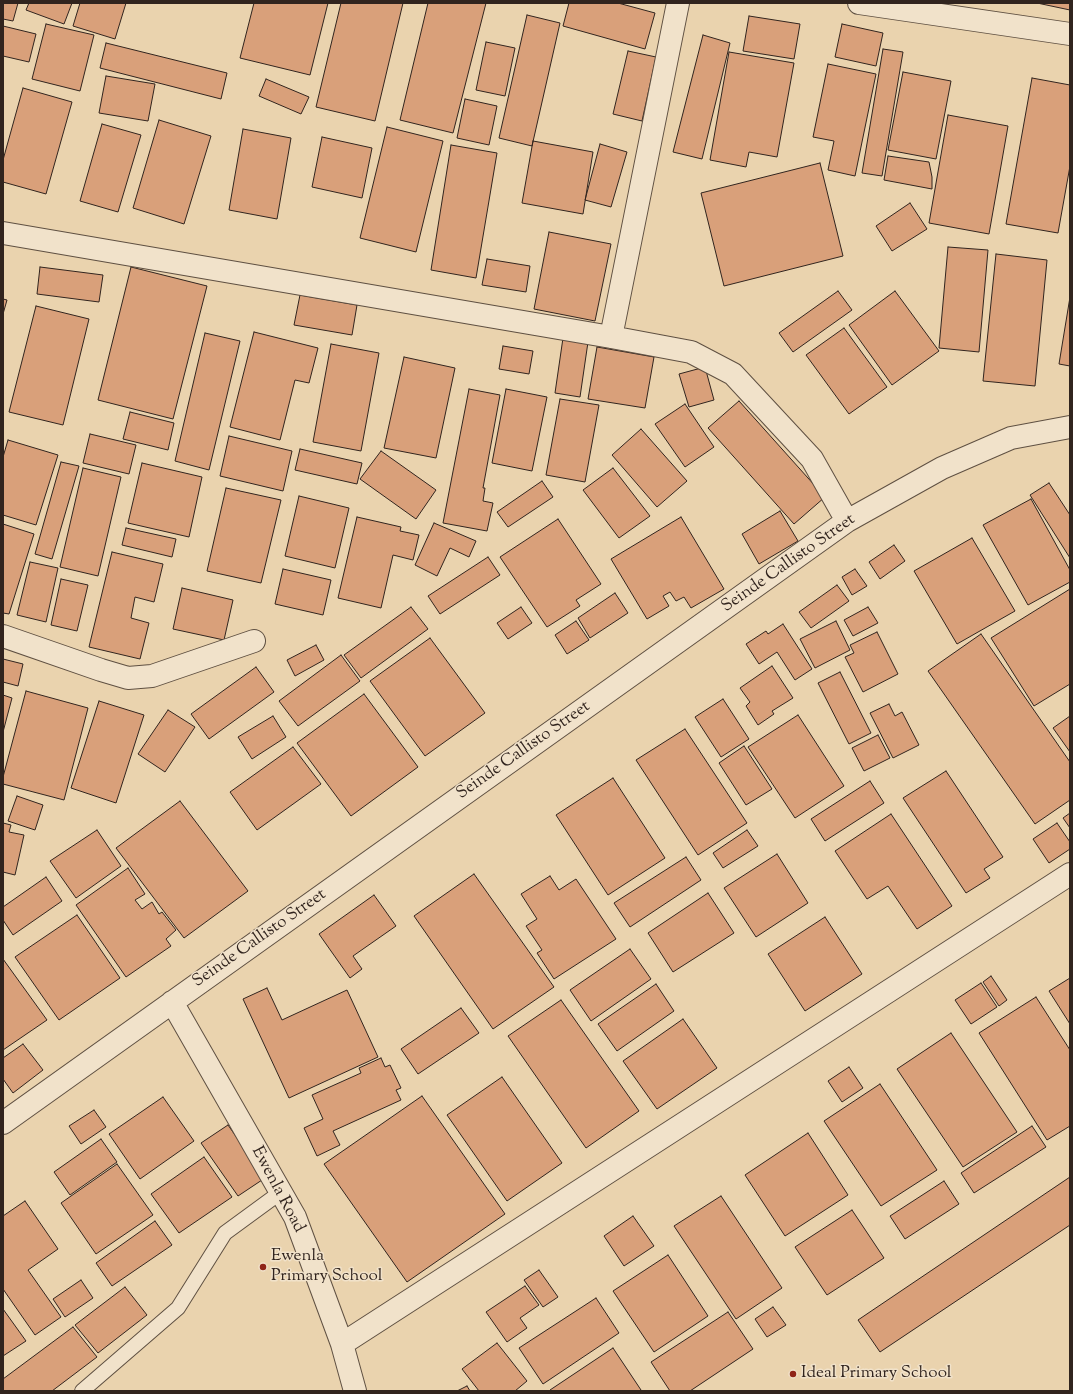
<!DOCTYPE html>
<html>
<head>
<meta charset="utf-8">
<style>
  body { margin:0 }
  #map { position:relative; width:1073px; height:1394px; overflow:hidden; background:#ead3ae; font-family:"Sorts Mill Goudy",serif }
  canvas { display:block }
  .frame { position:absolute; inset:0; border:4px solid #31241e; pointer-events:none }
</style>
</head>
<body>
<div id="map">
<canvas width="1073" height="1394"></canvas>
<div class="frame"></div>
</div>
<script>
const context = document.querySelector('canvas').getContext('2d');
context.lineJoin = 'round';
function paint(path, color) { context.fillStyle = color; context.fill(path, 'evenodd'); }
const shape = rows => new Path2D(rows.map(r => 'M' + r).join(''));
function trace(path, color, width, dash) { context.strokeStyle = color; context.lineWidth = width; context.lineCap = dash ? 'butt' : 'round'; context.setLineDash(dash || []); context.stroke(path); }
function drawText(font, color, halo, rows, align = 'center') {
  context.font = font + ' "Sorts Mill Goudy",serif'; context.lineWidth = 3; context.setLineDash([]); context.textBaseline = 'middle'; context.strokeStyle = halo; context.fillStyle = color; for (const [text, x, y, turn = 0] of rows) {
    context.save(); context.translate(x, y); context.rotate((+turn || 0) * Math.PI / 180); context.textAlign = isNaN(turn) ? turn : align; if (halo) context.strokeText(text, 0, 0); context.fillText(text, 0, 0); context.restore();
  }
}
const building = shape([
  [3,3,18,3,13,21,3,19,3,3],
  [29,3,72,3,64,24,26,10,29,3],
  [80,3,126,3,115,39,73,26,80,3],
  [254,3,328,3,310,75,240,58,254,3],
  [341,3,403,3,375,121,316,107,341,3],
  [428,3,486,3,453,133,400,120,428,3],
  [569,3,618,3,655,13,645,49,563,26,569,3],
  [1037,3,1070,3,1070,10,1037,3],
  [527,15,560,23,532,146,499,138,527,15],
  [749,16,800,24,794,59,743,51,749,16],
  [46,24,94,35,80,91,32,79,46,24],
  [842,24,883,33,876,66,835,57,842,24],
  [3,26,36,34,29,62,3,56,3,26],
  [703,35,730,43,702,159,673,152,703,35],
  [486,42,515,48,505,96,476,90,486,42],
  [106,43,227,73,221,99,100,68,106,43],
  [883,49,903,52,882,176,862,173,883,49],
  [628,51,656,57,642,121,613,114,628,51],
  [729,52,794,63,777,157,749,152,746,167,710,160,729,52],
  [828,64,876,74,855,176,828,170,834,141,813,137,828,64],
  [903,72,951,81,936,159,888,150,903,72],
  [106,76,155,84,148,121,99,113,106,76],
  [1032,78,1070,85,1070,166,1058,233,1006,224,1032,78],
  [266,79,309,97,301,114,259,96,266,79],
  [23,88,72,102,46,194,3,182,3,160,23,88],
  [465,99,497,106,489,145,457,138,465,99],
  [948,115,1008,126,989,234,929,223,948,115],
  [159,120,211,136,184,224,133,208,159,120],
  [102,124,141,135,118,212,80,201,102,124],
  [387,127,443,141,416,252,360,238,387,127],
  [243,129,291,138,277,219,229,210,243,129],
  [322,137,372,148,362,198,312,187,322,137],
  [533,141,593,152,583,214,522,203,533,141],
  [600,144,627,152,611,207,585,200,600,144],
  [451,145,497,153,476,278,431,270,451,145],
  [888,156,929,162,932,177,932,189,884,180,888,156],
  [820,163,843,256,724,286,701,193,820,163],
  [910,203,927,229,892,251,876,226,910,203],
  [549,232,611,244,595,321,534,309,549,232],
  [948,247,988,250,979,352,939,348,948,247],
  [996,254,1047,260,1035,386,983,381,996,254],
  [487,259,530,266,526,292,482,285,487,259],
  [40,267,103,275,99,302,37,294,40,267],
  [131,267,207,286,173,419,98,400,131,267],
  [838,291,852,310,793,352,779,333,838,291],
  [895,291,939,351,892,385,849,325,895,291],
  [300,295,357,305,352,335,294,325,300,295],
  [1070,297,1070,366,1059,364,1070,297],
  [3,299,7,300,3,314,3,299],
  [36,306,89,319,63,425,9,412,36,306],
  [844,328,887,387,849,414,806,355,844,328],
  [254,332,318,348,309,383,295,380,280,440,230,427,254,332],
  [205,333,240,341,209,470,175,461,205,333],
  [563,338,588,342,580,397,555,393,563,338],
  [331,344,379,353,361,451,313,442,331,344],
  [503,346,533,351,529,374,499,369,503,346],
  [597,347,654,357,645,408,588,399,597,347],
  [404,357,455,368,436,458,384,448,404,357],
  [705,367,714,400,689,407,679,374,705,367],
  [469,389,500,395,483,488,485,488,483,501,493,503,487,531,443,523,469,389],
  [506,389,547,397,532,471,492,463,506,389],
  [560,399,599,405,585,482,546,475,560,399],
  [739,401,825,497,794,524,708,428,739,401],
  [685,404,714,447,685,467,655,424,685,404],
  [130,412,174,423,168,450,123,439,130,412],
  [641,429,687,481,657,507,612,455,641,429],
  [90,434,136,445,129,474,83,463,90,434],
  [229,436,292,451,283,491,220,476,229,436],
  [8,440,58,455,36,525,3,515,3,457,8,440],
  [300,449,362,463,357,484,295,470,300,449],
  [381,451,436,490,416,519,360,479,381,451],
  [61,462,79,466,52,559,35,554,61,462],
  [142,463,202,477,189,537,128,523,142,463],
  [83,468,121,477,98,576,60,567,83,468],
  [613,468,650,516,619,538,583,490,613,468],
  [542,481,553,497,508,527,497,512,542,481],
  [1049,483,1070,515,1070,558,1030,495,1049,483],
  [226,488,281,500,261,583,207,571,226,488],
  [299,496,349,508,335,568,285,556,299,496],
  [1031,499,1070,570,1070,582,1028,605,983,525,1031,499],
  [780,511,798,541,759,564,742,534,780,511],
  [357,517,401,527,400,531,419,535,413,560,393,555,381,608,338,598,357,517],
  [681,517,724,589,691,608,684,597,676,601,670,592,663,596,669,606,647,619,611,559,681,517],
  [558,519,601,584,576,600,580,606,547,627,500,557,558,519],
  [434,523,476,541,469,557,450,548,437,576,415,565,434,523],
  [3,524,34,534,9,614,3,613,3,524],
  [126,528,176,539,172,557,122,545,126,528],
  [972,538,1015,611,957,644,914,571,972,538],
  [894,545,905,561,880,579,869,562,894,545],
  [112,552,163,564,154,602,135,597,131,618,149,623,140,659,89,647,112,552],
  [488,557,500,575,440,614,428,596,488,557],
  [30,562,58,568,46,622,17,615,30,562],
  [283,569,331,580,323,615,275,604,283,569],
  [855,569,867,586,852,595,842,577,855,569],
  [61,579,88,585,77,631,51,625,61,579],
  [837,585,849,601,811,628,799,612,837,585],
  [182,588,233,600,224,640,173,629,182,588],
  [1070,589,1070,684,1034,706,991,638,1070,589],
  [615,593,628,613,590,638,578,618,615,593],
  [411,607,428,629,361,678,344,655,411,607],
  [521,607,532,623,508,639,497,623,521,607],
  [868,607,878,623,853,636,844,620,868,607],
  [576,621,589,640,567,654,555,635,576,621],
  [836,621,850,650,815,668,800,639,836,621],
  [783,624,812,669,795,680,777,652,759,664,746,644,766,631,768,634,783,624],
  [877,632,898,674,863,692,845,657,854,653,850,645,877,632],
  [981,634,1070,762,1070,800,1035,824,928,671,981,634],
  [430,638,485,713,425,756,370,681,430,638],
  [316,645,324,660,295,676,287,660,316,645],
  [341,655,360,681,298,726,279,701,341,655],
  [3,659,23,664,18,686,3,682,3,659],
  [772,666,793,698,772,711,774,714,758,725,746,706,750,702,740,688,772,666],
  [256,667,274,692,209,739,191,714,256,667],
  [840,672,871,733,849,744,818,683,840,672],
  [26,691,88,708,64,800,3,784,3,777,26,691],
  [364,694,418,767,351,816,297,743,364,694],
  [3,695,12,698,3,732,3,695],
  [723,699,749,739,721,757,695,717,723,699],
  [99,701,144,715,116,803,71,788,99,701],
  [889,704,895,716,902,712,919,745,893,758,870,713,889,704],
  [168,710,195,727,165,772,138,754,168,710],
  [798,715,844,786,795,818,748,747,798,715],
  [273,716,286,737,252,759,238,737,273,716],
  [1070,716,1070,752,1053,728,1070,716],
  [685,729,747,823,698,855,636,760,685,729],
  [878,735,890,758,864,771,852,748,878,735],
  [744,746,772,789,746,805,719,763,744,746],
  [293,747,321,784,257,830,230,792,293,747],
  [946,771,1003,857,984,869,990,878,966,893,903,798,946,771],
  [613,778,665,858,608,895,556,815,613,778],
  [870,781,884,803,825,841,811,819,870,781],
  [17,796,43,805,35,830,8,821,17,796],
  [180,801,248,891,184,938,116,848,180,801],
  [1070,813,1070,828,1063,818,1070,813],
  [891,814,952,906,917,929,888,886,867,899,835,851,891,814],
  [3,823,11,825,9,832,24,835,15,875,3,872,3,823],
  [1057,823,1070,842,1070,849,1049,863,1033,839,1057,823],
  [97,830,121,866,76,898,50,861,97,830],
  [747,830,758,846,723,868,713,853,747,830],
  [777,854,808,903,756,937,724,888,777,854],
  [686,857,701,880,630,927,614,903,686,857],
  [128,868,145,894,135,900,142,909,152,902,159,914,162,912,176,930,166,939,171,946,126,977,76,905,128,868],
  [474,874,554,987,493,1029,414,916,474,874],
  [550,876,559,890,576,879,616,939,554,979,537,953,542,950,526,926,537,919,521,894,550,876],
  [46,877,62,901,13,935,3,920,3,907,46,877],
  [708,893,734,933,673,972,648,933,708,893],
  [374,895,396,926,353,956,362,969,350,978,319,934,374,895],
  [77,915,120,978,59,1020,15,957,77,915],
  [825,917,862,974,805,1011,768,954,825,917],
  [630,949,651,979,591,1021,570,990,630,949],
  [3,959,47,1020,3,1050,3,959],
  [991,976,1007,1000,999,1006,983,982,991,976],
  [1070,978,1070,1024,1049,991,1070,978],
  [981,983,997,1007,971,1024,955,1000,981,983],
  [656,984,674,1011,617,1051,598,1024,656,984],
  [267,988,282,1020,347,990,378,1057,289,1098,243,999,267,988],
  [1036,997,1070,1050,1070,1126,1047,1140,979,1033,1036,997],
  [561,1000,639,1111,586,1148,508,1036,561,1000],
  [461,1008,479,1033,418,1074,401,1049,461,1008],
  [683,1019,717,1068,657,1109,623,1061,683,1019],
  [951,1033,1017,1132,963,1167,897,1069,951,1033],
  [23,1044,43,1070,13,1093,3,1079,3,1058,23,1044],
  [381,1058,385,1067,390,1065,401,1088,396,1090,401,1100,333,1131,340,1145,317,1156,304,1128,323,1119,312,1095,361,1073,359,1068,381,1058],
  [849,1067,863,1088,842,1102,828,1081,849,1067],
  [502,1077,562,1163,507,1201,447,1115,502,1077],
  [880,1084,937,1170,881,1206,824,1121,880,1084],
  [422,1096,505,1214,407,1282,324,1164,422,1096],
  [163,1097,194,1141,140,1179,109,1134,163,1097],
  [94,1110,106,1127,81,1144,69,1126,94,1110],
  [228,1125,265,1178,238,1196,201,1143,228,1125],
  [1032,1126,1046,1147,974,1193,961,1173,1032,1126],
  [808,1133,848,1195,785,1236,745,1175,808,1133],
  [101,1139,117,1162,70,1195,54,1172,101,1139],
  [204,1157,232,1197,179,1233,151,1194,204,1157],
  [117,1164,153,1215,96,1254,61,1203,117,1164],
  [1070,1177,1070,1225,880,1352,858,1320,1070,1177],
  [944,1181,959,1204,905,1239,890,1216,944,1181],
  [721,1196,782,1288,736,1319,674,1226,721,1196],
  [25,1201,58,1249,28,1270,61,1317,35,1335,3,1289,3,1216,25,1201],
  [852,1210,884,1258,827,1295,795,1247,852,1210],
  [633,1216,654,1246,624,1266,604,1236,633,1216],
  [155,1221,172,1245,112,1286,96,1263,155,1221],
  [668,1255,708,1316,654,1352,613,1291,668,1255],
  [539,1270,558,1297,543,1307,524,1280,539,1270],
  [81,1280,93,1298,65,1317,53,1299,81,1280],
  [525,1286,539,1305,520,1318,527,1328,507,1342,486,1312,525,1286],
  [125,1287,147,1315,98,1353,75,1325,125,1287],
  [596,1298,619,1333,543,1384,519,1348,596,1298],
  [773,1307,786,1325,767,1337,755,1319,773,1307],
  [3,1309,26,1341,3,1356,3,1309],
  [728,1312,753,1349,690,1391,670,1391,651,1362,728,1312],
  [73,1327,97,1357,52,1391,3,1391,3,1379,73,1327],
  [497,1343,527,1381,515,1391,479,1391,462,1369,497,1343],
  [613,1348,641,1390,639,1391,551,1391,550,1390,613,1348],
  [467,1386,470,1391,457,1391,467,1386]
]);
const service = shape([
  [82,1391,178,1308,225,1233,281,1192]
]);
const minor = shape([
  [3,233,611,337,691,352,733,374,812,459,847,521],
  [611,337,678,3],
  [3,636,101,670,128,678,152,676,254,641],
  [172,1002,295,1217,342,1344,355,1391],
  [3,1123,847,521,942,468,1011,438,1070,427],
  [342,1344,1070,874]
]);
const tertiary = shape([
  [859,3,1070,34]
]);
const markers = [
  [263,1267,4,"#8f2418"],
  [793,1374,4,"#8f2418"]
];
const streetNames = [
  ["Seinde Callisto Street",789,564,-35],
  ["Seinde Callisto Street",524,751,-35],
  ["Seinde Callisto Street",260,939,-35],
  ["Ewenla Road",277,1190,62]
];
const poiNames = [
  ["Ewenla",271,1257],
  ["Primary School",271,1277],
  ["Ideal Primary School",801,1374]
];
paint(building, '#d9a07a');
trace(building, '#31241e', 1);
trace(service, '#5f5042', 16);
trace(minor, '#5f5042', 24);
trace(tertiary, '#5f5042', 24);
trace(service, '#f1e2ca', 14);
trace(minor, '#f1e2ca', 22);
trace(tertiary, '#f1e2ca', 22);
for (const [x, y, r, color] of markers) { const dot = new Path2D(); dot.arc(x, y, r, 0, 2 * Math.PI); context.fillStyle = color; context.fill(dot); trace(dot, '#f1e2ca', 1.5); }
drawText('17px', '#31241e', '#f1e2ca', streetNames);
drawText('17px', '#31241e', '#f1e2ca', poiNames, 'left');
</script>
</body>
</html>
